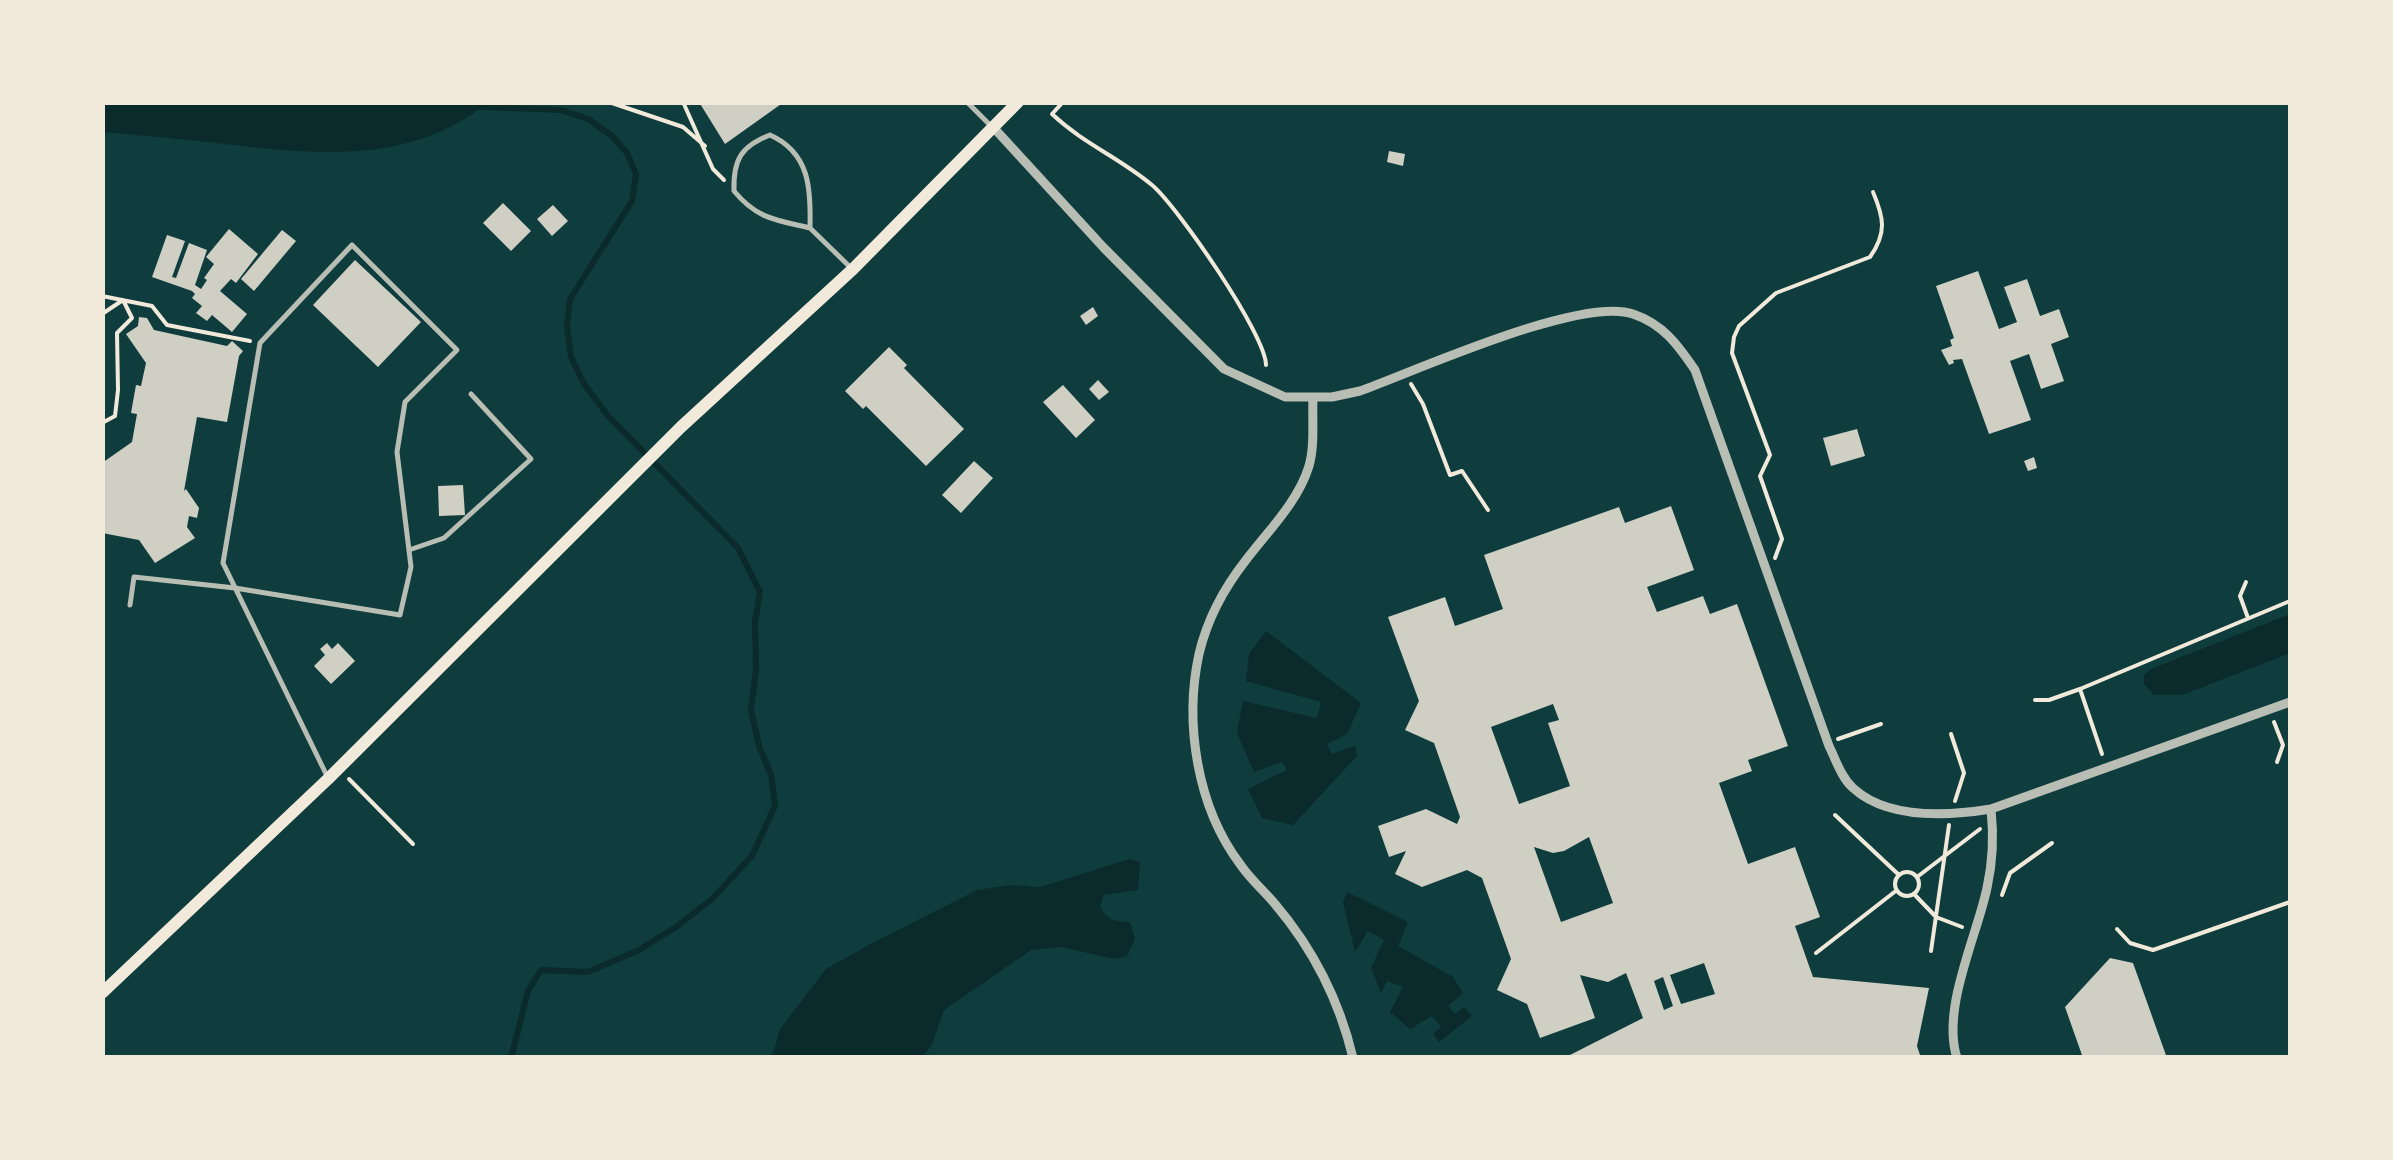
<!DOCTYPE html>
<html>
<head>
<meta charset="utf-8">
<style>
	body { margin:0 }
	#map { position:relative; width:2393px; height:1160px; overflow:hidden; background:#0f3d3e; font-family:"Exo 2",sans-serif }
	canvas { display:block }
	.frame { position:absolute; inset:0; border:105px solid #f1e9da; pointer-events:none }
</style>
</head>
<body>
<div id="map">
<canvas width="2393" height="1160"></canvas>
<div class="frame"></div>
</div>
<script>
const context = document.querySelector('canvas').getContext('2d');
context.lineJoin = 'round';
function fill(path, color) { context.fillStyle = color; context.fill(path, 'evenodd'); }
function trace(path, color, width, dash) { context.strokeStyle = color; context.lineWidth = width; context.lineCap = dash ? 'butt' : 'round'; context.setLineDash(dash || []); context.stroke(path); }
const water = new Path2D(`
	M 475,102 L 482,107 C 404,166 309,154 217,143 C 179,139 141,135 103,132 L 103,103 Z
	M 2290,614 L 2290,653 L 2182,695 L 2154,695 L 2144,684 L 2144,675 L 2151,669 Z
	M 1266,631 L 1361,703 L 1347,734 L 1327,744 L 1332,754 L 1355,746 L 1357,756 L 1293,825 L 1262,818 L 1248,789 L 1287,770 L 1282,762 L 1254,772 L 1237,733 L 1243,701 L 1317,718 L 1321,702 L 1246,681 L 1249,654 Z
	M 1130,859 L 1140,862 L 1138,890 L 1104,895 L 1100,906 C 1107,921 1115,921 1130,922 L 1135,939 L 1127,956 L 1115,959 L 1061,947 L 1031,950 L 944,1010 L 932,1045 L 922,1057 L 768,1057 L 773,1053 L 780,1029 L 826,969 L 876,941 L 977,890 L 1011,885 L 1040,887 Z
	M 1347,892 L 1408,922 L 1398,946 L 1453,977 L 1463,993 L 1448,1006 L 1455,1014 L 1464,1007 L 1472,1016 L 1439,1042 L 1433,1034 L 1441,1027 L 1432,1016 L 1410,1029 L 1390,1012 L 1403,987 L 1387,981 L 1381,993 L 1371,968 L 1384,940 L 1368,931 L 1355,952 L 1343,902 Z`);
const stream = new Path2D(`
	M 482,107 L 561,110 L 588,119 L 612,136 L 627,153 L 636,174 L 632,201 L 570,299 L 567,327 L 571,357 L 584,384 L 609,417 L 738,548 L 760,592 L 755,622 L 756,670 L 751,710 L 759,746 L 771,775 L 775,806 L 752,856 L 712,899 L 676,927 L 639,950 L 588,972 L 541,970 L 528,991 L 511,1058`);
const building = new Path2D(`
	M 699,102 L 784,102 L 725,144 Z
	M 1389,151 L 1405,154 L 1403,166 L 1387,162 Z
	M 503,203 L 531,231 L 511,251 L 483,223 Z
	M 553,205 L 568,221 L 552,236 L 537,219 Z
	M 229,229 L 258,254 L 236,283 L 231,279 L 220,291 L 247,314 L 232,332 L 212,315 L 207,321 L 196,313 L 202,306 L 192,298 L 195,294 L 192,291 L 152,277 L 167,235 L 185,241 L 172,277 L 176,278 L 189,243 L 207,250 L 195,285 L 201,289 L 207,280 L 204,278 L 214,264 L 206,257 Z
	M 282,230 L 296,241 L 254,291 L 241,279 Z
	M 355,260 L 421,322 L 378,367 L 313,305 Z
	M 1978,271 L 1999,329 L 2017,322 L 2004,287 L 2027,279 L 2040,316 L 2059,309 L 2069,337 L 2051,344 L 2064,381 L 2041,389 L 2029,354 L 2010,361 L 2031,420 L 1989,434 L 1962,359 L 1953,360 L 1954,363 L 1949,365 L 1941,350 L 1952,346 L 1950,340 L 1954,338 L 1936,286 Z
	M 1093,307 L 1098,316 L 1086,325 L 1080,316 Z
	M 139,317 L 147,318 L 154,330 L 227,346 L 232,341 L 243,351 L 239,356 L 227,422 L 197,417 L 184,491 L 186,489 L 199,508 L 197,518 L 189,516 L 187,527 L 195,538 L 155,563 L 139,540 L 102,533 L 102,463 L 132,442 L 137,414 L 131,413 L 136,385 L 141,386 L 146,363 L 126,334 L 138,326 Z
	M 889,347 L 907,365 L 904,368 L 964,429 L 926,466 L 866,406 L 863,409 L 845,391 Z
	M 1098,380 L 1109,392 L 1099,400 L 1089,389 Z
	M 1063,385 L 1095,420 L 1076,438 L 1043,402 Z
	M 1857,429 L 1865,456 L 1831,466 L 1823,438 Z
	M 2034,457 L 2037,468 L 2028,471 L 2024,461 Z
	M 974,461 L 993,478 L 961,513 L 942,495 Z
	M 463,485 L 465,515 L 439,516 L 438,486 Z
	M 1671,506 L 1694,570 L 1647,587 L 1657,612 L 1703,596 L 1710,614 L 1737,604 L 1788,746 L 1748,760 L 1752,771 L 1719,783 L 1748,864 L 1795,847 L 1820,917 L 1795,926 L 1813,977 L 1929,988 L 1917,1046 L 1921,1058 L 1564,1058 L 1643,1018 L 1626,973 L 1608,982 L 1580,975 L 1595,1018 L 1540,1038 L 1527,1004 L 1497,990 L 1511,959 L 1482,878 L 1467,870 L 1422,887 L 1395,874 L 1406,851 L 1389,857 L 1378,826 L 1426,809 L 1457,824 L 1460,817 L 1434,743 L 1405,730 L 1419,701 L 1388,617 L 1445,597 L 1455,626 L 1503,609 L 1484,555 L 1619,507 L 1625,523 ZM 1553,704 L 1559,720 L 1548,723 L 1570,786 L 1519,804 L 1491,727 ZM 1589,837 L 1613,903 L 1561,922 L 1534,847 L 1553,853 L 1564,851 ZM 1704,963 L 1715,994 L 1681,1004 L 1670,975 ZM 1663,977 L 1673,1006 L 1664,1010 L 1654,981 Z
	M 327,643 L 332,649 L 338,643 L 355,661 L 331,684 L 314,666 L 325,655 L 320,649 Z
	M 2110,958 L 2133,963 L 2167,1058 L 2083,1058 L 2065,1007 Z`);
const path = new Path2D(`
	M 609,102 L 683,127 L 705,146
	M 683,102 L 713,169 L 724,180
	M 1063,102 L 1052,114 C 1084,144 1120,158 1152,185 C 1178,207 1266,335 1266,365
	M 102,296 L 152,306 L 167,325 L 250,341
	M 102,314 L 123,300 L 132,318 L 117,333 L 118,390 L 115,416 L 102,423
	M 1411,384 L 1423,404 L 1450,475 L 1462,471 L 1488,510
	M 1775,558 L 1782,539 L 1760,476 L 1770,455 L 1732,353 L 1734,337 L 1739,326 L 1776,293 L 1870,257 C 1887,233 1884,218 1873,192
	M 2246,582 L 2240,596 L 2248,618
	M 2080,689 L 2102,754
	M 2035,700 L 2049,700 L 2080,689 L 2290,601
	M 2274,722 L 2283,745 L 2277,762
	M 1951,734 L 1964,773 L 1955,801
	M 1838,739 L 1881,724
	M 349,779 L 413,844
	M 1835,815 L 1899,875
	M1895 884a12 12 0 1 1 24 0a12 12 0 1 1-24 0Z
	M 1917,877 L 1980,829
	M 1914,894 L 1936,917 L 1962,927
	M 2002,895 L 2010,873 L 2052,843
	M 2117,929 L 2130,943 L 2153,950 L 2290,902
	M 1931,951 L 1949,825
	M 1816,953 L 1897,890`);
const service = new Path2D(`
	M 967,102 L 990,125
	M 810,228 C 776,220 757,219 734,191 C 733,160 741,146 770,135 C 810,153 811,189 810,228 L 850,267
	M 409,550 L 444,538 L 531,459 L 471,394
	M 130,605 L 134,577 L 235,588 L 400,615 L 411,567 L 397,452 L 405,402 L 457,350 L 352,245 L 260,343 L 223,563 C 258,635 293,706 328,778`);
const minor = new Path2D(`
	M 993,127 L 1104,248 L 1224,369 L 1285,397 L 1332,397 L 1360,391 C 1418,370 1581,296 1633,314 C 1663,324 1678,345 1695,370 L 1829,746 C 1836,760 1841,777 1853,788 C 1888,820 1948,816 1991,809 L 2290,702
	M 1313,398 C 1312,420 1315,445 1309,466 C 1298,502 1268,531 1246,560 C 1224,588 1207,620 1199,654 C 1184,723 1197,807 1240,864 C 1250,879 1264,891 1275,904 C 1314,950 1339,999 1353,1058
	M 1957,1058 C 1941,1009 1977,936 1987,888 C 1993,861 1994,837 1991,809`);
const secondary = new Path2D(`
	M 102,993 L 328,779 L 681,427 L 853,269 L 1018,102`);
fill(water, '#0a2a2b');
trace(stream, '#0a2a2b', 6);
fill(building, '#cfcfc3');
trace(path, '#f1e9da', 4);
trace(service, '#b8beb3', 5);
trace(minor, '#b8beb3', 9);
trace(secondary, '#f1e9da', 12);
</script>
</body>
</html>
